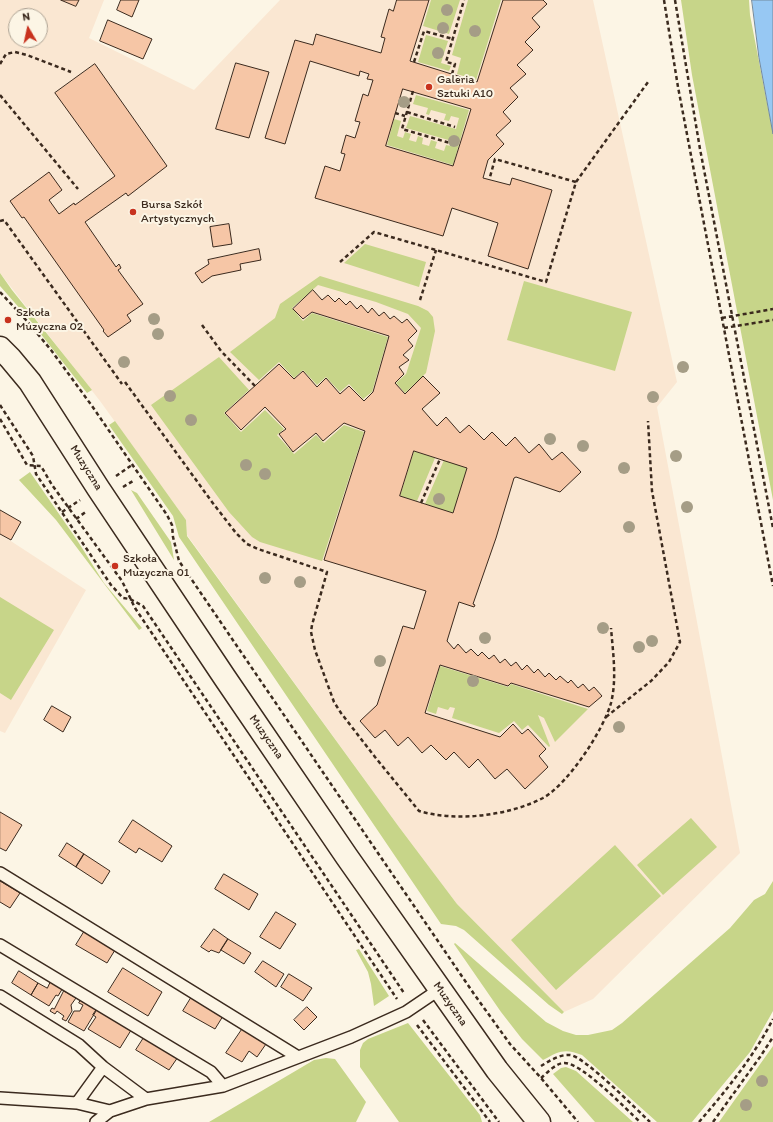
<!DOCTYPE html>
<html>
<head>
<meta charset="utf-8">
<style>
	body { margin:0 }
	#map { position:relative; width:773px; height:1122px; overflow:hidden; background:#fcf5e5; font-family:Itim,sans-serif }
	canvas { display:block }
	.north { position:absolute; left:8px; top:8px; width:40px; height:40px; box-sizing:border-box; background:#fcf5e5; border:1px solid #afa495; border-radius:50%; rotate:351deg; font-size:11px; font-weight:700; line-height:16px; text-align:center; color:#3b2a1e }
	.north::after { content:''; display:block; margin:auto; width:14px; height:18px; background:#c8321e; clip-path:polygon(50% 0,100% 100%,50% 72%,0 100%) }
</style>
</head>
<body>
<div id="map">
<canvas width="773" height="1122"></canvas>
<div class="north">N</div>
</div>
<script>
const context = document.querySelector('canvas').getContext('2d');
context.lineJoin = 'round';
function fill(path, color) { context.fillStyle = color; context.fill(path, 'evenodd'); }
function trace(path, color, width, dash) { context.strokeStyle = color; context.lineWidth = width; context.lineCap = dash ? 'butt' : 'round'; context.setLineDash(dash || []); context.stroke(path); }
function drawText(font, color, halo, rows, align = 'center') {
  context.font = font + ' Itim,sans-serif'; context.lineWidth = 4; context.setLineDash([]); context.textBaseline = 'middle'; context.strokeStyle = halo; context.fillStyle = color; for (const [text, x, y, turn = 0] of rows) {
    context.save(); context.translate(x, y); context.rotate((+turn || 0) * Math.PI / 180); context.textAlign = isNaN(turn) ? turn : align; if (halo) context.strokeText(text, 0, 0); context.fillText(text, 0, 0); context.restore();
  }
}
const built = new Path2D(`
	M 0,0 L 104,0 L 89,38 L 194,90 L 280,0 L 593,0 L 677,382 L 657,407 L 740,853 L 593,999 L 564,1012 L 457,904 L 399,827 L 187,535 L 186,520 L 100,401 L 0,273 ZM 16,16 L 40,16 L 40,40 L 16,40 Z
	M 0,534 L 86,590 L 5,733 L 0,731 Z`);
const green = new Path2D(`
	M 431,0 L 460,0 L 449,34 L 423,26 Z
	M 468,0 L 501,0 L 476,80 L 457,74 L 461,58 L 452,55 Z
	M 681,0 L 749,0 L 750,15 L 773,134 L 773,500 L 692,75 Z
	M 426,35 L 448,41 L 441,63 L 451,66 L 449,71 L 418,62 Z
	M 416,95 L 469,110 L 453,165 L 387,145 L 394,119 L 401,121 L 397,136 L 403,138 L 405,132 L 411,134 L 409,140 L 416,142 L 418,136 L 423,138 L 422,144 L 429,146 L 431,140 L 437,142 L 435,148 L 444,151 L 446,145 L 451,146 L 452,141 L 406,128 L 410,116 L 456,129 L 459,118 L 451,116 L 449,121 L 444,120 L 446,114 L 431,110 L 429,115 L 426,114 L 428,108 L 413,104 Z
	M 365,244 L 426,262 L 419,287 L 344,263 Z
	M 0,273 L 12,290 L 92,390 L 87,393 L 29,319 L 0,286 Z
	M 320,276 L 418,306 L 428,311 L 433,317 L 435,331 L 426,373 L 405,393 L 396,383 L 406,374 L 421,328 L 408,314 L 376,302 L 318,285 L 292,308 L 303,321 L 312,313 L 388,337 L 372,392 L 363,399 L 349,384 L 340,392 L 326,377 L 317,385 L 303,370 L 294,378 L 279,362 L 259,380 L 230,352 L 275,318 L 280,304 Z
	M 524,281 L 632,312 L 615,371 L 507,340 Z
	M 219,357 L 249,390 L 224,413 L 241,432 L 265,410 L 284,429 L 277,435 L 294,454 L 316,435 L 324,443 L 344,425 L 364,432 L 322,561 L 260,542 L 252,537 L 229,512 L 151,405 Z
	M 115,421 L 186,520 L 187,536 L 399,827 L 457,904 L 564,1012 L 562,1014 L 549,1005 L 464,930 L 456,926 L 441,924 L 179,537 L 173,516 L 109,425 Z
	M 414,451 L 435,458 L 417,501 L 400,496 Z
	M 444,460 L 467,468 L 453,513 L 425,504 Z
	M 30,472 L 77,540 L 104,583 L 142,628 L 139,630 L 56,520 L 19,480 Z
	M 131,490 L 137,493 L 171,542 L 174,560 Z
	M 0,597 L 54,630 L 11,700 L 0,693 Z
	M 440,666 L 508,687 L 511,684 L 588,709 L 555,742 L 544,718 L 538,715 L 550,746 L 549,747 L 528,725 L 522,730 L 514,721 L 499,733 L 452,718 L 455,708 L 450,707 L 448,710 L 438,707 L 436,714 L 427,711 Z
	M 691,818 L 717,847 L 663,895 L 637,865 Z
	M 615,845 L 661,896 L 556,990 L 511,940 Z
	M 773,881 L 773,1011 L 750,1052 L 692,1122 L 657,1122 L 582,1055 C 565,1048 559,1051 543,1060 L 522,1039 L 501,1012 L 454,944 L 455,943 L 546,1022 L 563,1031 L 576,1035 L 588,1035 L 612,1030 L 622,1023 L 730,928 L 754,900 L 765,894 Z
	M 359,949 L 389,996 L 374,1006 L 371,984 L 368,972 L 356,950 Z
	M 408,1023 L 480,1115 L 482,1122 L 399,1122 L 360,1067 L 360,1050 L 363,1043 L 368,1039 Z
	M 773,1046 L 773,1122 L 719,1122 Z
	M 326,1058 L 335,1059 L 366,1102 L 356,1122 L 209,1122 L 314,1060 Z
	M 566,1067 L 576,1071 L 633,1122 L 595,1122 L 553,1074 L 561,1068 Z`);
const water = new Path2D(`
	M 752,0 L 773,0 L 773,134 L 759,58 Z`);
const building = new Path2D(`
	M 61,0 L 79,0 L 76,6 Z
	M 121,0 L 139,0 L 132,17 L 117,10 Z
	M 397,0 L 429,0 L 410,61 L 477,82 L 503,0 L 543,0 L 547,4 L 532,18 L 540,27 L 525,42 L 533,50 L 517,65 L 526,74 L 510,88 L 518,97 L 503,112 L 511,121 L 496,135 L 504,144 L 488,160 L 483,178 L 510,185 L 512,178 L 552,190 L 528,269 L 488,256 L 498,223 L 452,208 L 443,236 L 315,198 L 325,166 L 340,171 L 345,154 L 341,153 L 346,135 L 355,138 L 360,122 L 355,121 L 363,94 L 368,96 L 373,80 L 367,79 L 369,74 L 360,71 L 359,76 L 310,61 L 285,144 L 265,138 L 295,40 L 313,45 L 316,34 L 381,53 L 385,38 L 381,37 L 389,9 L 393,11 ZM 403,89 L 471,109 L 453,166 L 386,146 Z
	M 108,20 L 152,39 L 143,59 L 100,41 Z
	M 236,63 L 269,72 L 249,138 L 216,129 Z
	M 95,64 L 167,166 L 128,196 L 126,193 L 85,222 L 116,267 L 119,264 L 121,268 L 118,270 L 143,304 L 127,315 L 131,321 L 108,337 L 103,331 L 104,330 L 24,217 L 22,218 L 10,201 L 49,172 L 62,190 L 49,200 L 59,214 L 74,203 L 75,205 L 115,176 L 55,93 Z
	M 229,224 L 232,244 L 213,247 L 210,227 Z
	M 259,249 L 261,260 L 240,264 L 241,270 L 212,276 L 202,283 L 195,273 L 209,264 L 208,260 Z
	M 313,290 L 322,300 L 328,295 L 335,302 L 339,298 L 346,305 L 350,301 L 357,309 L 361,305 L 368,313 L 372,308 L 379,316 L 384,312 L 390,319 L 394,316 L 402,323 L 407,319 L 417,331 L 408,340 L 413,346 L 403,355 L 409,360 L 399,367 L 404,374 L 395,383 L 405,394 L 423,376 L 440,393 L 422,409 L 437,426 L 446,417 L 460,433 L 469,425 L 484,440 L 492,432 L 506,446 L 515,437 L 529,453 L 539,444 L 552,460 L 562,452 L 581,472 L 560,492 L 516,477 L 514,478 L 496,538 L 473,604 L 475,605 L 474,607 L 459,602 L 447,641 L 454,649 L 458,644 L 466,653 L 471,649 L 478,656 L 482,652 L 489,659 L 494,655 L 500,663 L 505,659 L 511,666 L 516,662 L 522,670 L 527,665 L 534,673 L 538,669 L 545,677 L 549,673 L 556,680 L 560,676 L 568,683 L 571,680 L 578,688 L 583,684 L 589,691 L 594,687 L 602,696 L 589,707 L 511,683 L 508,686 L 440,665 L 425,713 L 500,737 L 513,724 L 522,734 L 528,729 L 546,749 L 539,756 L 548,767 L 525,789 L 507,769 L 495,779 L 478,759 L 469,768 L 454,752 L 446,760 L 431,745 L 422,753 L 408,737 L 398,746 L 385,730 L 375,738 L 360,721 L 377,705 L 403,626 L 414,629 L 426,591 L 324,560 L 365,431 L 344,423 L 323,441 L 316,433 L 293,452 L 279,434 L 286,429 L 265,407 L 241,430 L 225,413 L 279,364 L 294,379 L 303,371 L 317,387 L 326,378 L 340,394 L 349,386 L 364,401 L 373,392 L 389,336 L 312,312 L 303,319 L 293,309 ZM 414,451 L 467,468 L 453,513 L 400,496 Z
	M 0,510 L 21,522 L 11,540 L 0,534 Z
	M 52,706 L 71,717 L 63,732 L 44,720 Z
	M 0,812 L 22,825 L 6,851 L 0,848 Z
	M 133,820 L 172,846 L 162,862 L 139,848 L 136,853 L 119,842 Z
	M 67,843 L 84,854 L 76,867 L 59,856 Z
	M 84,854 L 110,871 L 102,884 L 76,867 Z
	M 224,874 L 258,894 L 249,910 L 215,889 Z
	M 0,881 L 20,893 L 10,908 L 0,902 Z
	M 276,912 L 296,924 L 280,949 L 260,937 Z
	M 214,929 L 228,939 L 219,953 L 211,950 L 209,952 L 201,947 Z
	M 84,932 L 115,950 L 107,963 L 76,945 Z
	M 228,939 L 251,953 L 244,964 L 221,950 Z
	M 263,961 L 284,974 L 276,987 L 255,972 Z
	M 123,968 L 162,992 L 148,1016 L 108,992 Z
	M 19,971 L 38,983 L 31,995 L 12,983 Z
	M 289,974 L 312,988 L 303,1001 L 281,987 Z
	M 52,979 L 64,986 L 58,996 L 56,995 L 49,1006 L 31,995 L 38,983 L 47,988 Z
	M 64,991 L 76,998 L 71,1005 L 72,1011 L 66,1021 L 62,1019 L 64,1016 L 57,1011 L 55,1014 L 50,1011 L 52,1008 L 54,1009 Z
	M 83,997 L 99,1006 L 84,1031 L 68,1022 L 74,1011 L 80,1011 L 83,1005 L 79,1003 Z
	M 191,998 L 223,1016 L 215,1029 L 183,1011 Z
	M 99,1006 L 133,1027 L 120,1048 L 88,1029 L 96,1017 L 93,1015 Z
	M 307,1007 L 317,1017 L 304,1030 L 294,1020 Z
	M 243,1028 L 266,1044 L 257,1057 L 249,1051 L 242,1062 L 226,1053 Z
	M 145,1036 L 178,1057 L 169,1070 L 136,1050 Z`);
const path = new Path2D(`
	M 664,0 L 678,87 L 773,586
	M 675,0 L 700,149 L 773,528
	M 414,62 L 424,31 L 453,39
	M 0,64 L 6,54 L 15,52 L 27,55 L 71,72
	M 452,74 L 455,64 L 446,62 L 464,0
	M 413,91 L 402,129 L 450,143
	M 0,95 L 78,189
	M 407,112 L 455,127
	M 395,113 L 405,116
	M 576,182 L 648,82
	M 0,221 L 4,220 L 122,384
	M 340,262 L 374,232 L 546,282 L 576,182 L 495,159 L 490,177
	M 0,292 L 26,320 L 51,350 L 92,406 L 167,515 L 172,525 L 173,537 L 179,561 L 474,994 L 510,1044 L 541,1078 L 578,1122
	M 420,300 L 436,250
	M 722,318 L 773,309
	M 202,325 L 221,351 L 255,386
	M 724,328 L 773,320
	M 125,382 L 212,502 L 236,533 L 247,544 L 258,549 L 327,572 L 312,625 L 311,632 L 315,650 L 334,702 L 341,713 L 375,757 L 419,811 C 456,822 508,816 543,798 C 568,784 603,731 611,703 C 617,679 613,653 611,628
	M 0,405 L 33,456 L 36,474 L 111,585 L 123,598 L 130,599 L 143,606 L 404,993
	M 0,419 L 27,465 L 41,466 L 52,485 L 122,581 L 135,608 L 397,999
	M 116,476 L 132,465
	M 123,487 L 133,481
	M 421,503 L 440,459
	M 62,512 L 80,500
	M 76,519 L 87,511
	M 606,717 L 651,681 L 669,662 L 680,642 L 652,491 L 648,421
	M 423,1020 L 499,1122
	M 417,1025 L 490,1122
	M 541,1066 C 549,1061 560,1054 570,1055 C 584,1056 637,1110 650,1122
	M 541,1078 C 547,1073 556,1063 564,1063 C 581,1062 626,1109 640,1122
	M 699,1122 C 726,1091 754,1056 773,1019
	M 713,1122 L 760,1057 L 773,1037`);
const service = new Path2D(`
	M 0,873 L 298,1057
	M 0,945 L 211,1072 L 223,1086
	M 0,996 L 79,1045 L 103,1067 L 146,1099 L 110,1111 L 77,1103 L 0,1098
	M 146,1099 L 223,1086 L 351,1037 L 406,1012 L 440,989
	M 77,1103 L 103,1067
	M 96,1122 L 110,1111`);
const tertiary = new Path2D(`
	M 0,348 L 10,358 L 30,382 L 98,488 L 225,678 L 347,857 L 497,1070 L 539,1122`);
const trees = [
	[447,10],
	[443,28],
	[475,31],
	[438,53],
	[404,102],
	[454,141],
	[154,319],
	[158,334],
	[124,362],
	[683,367],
	[170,396],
	[653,397],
	[191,420],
	[550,439],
	[583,446],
	[676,456],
	[246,465],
	[624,468],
	[265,474],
	[439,499],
	[687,507],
	[629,527],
	[265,578],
	[300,582],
	[603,628],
	[485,638],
	[652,641],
	[639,647],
	[380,661],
	[473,681],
	[619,727],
	[762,1081],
	[746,1105]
];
const markers = [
	[429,87,4,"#c8321e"],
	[133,212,4,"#c8321e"],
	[8,320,4,"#c8321e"],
	[115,566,4,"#c8321e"]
];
const poiNames = [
	["Galeria",437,80],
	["Sztuki A10",437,94],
	["Bursa Szkół",141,205],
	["Artystycznych",141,219],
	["Szkoła",16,313],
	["Muzyczna 02",16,327],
	["Szkoła",123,559],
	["Muzyczna 01",123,573]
];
const streetNames = [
	["Muzyczna",86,468,58],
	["Muzyczna",266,737,55],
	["Muzyczna",450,1004,55]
];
fill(built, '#fae7d2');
fill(green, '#c7d589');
fill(water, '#97c8f3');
trace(water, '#72899e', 1);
fill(building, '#f6c6a6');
trace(building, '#3b2a1e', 1);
trace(service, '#3b2a1e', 14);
trace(tertiary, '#3b2a1e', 25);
trace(path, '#3b2a1e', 2.5, [4, 3]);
trace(service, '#fcf5e5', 11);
trace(tertiary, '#fcf5e5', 22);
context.fillStyle = '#a59d86';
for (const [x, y] of trees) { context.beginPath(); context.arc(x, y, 6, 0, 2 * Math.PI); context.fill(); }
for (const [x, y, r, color] of markers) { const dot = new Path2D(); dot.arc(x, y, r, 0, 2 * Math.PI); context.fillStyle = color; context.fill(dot); trace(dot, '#fcf5e5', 1.5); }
drawText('12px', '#3b2a1e', '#fcf5e5', poiNames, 'left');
drawText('12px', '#3b2a1e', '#fcf5e5', streetNames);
</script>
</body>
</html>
